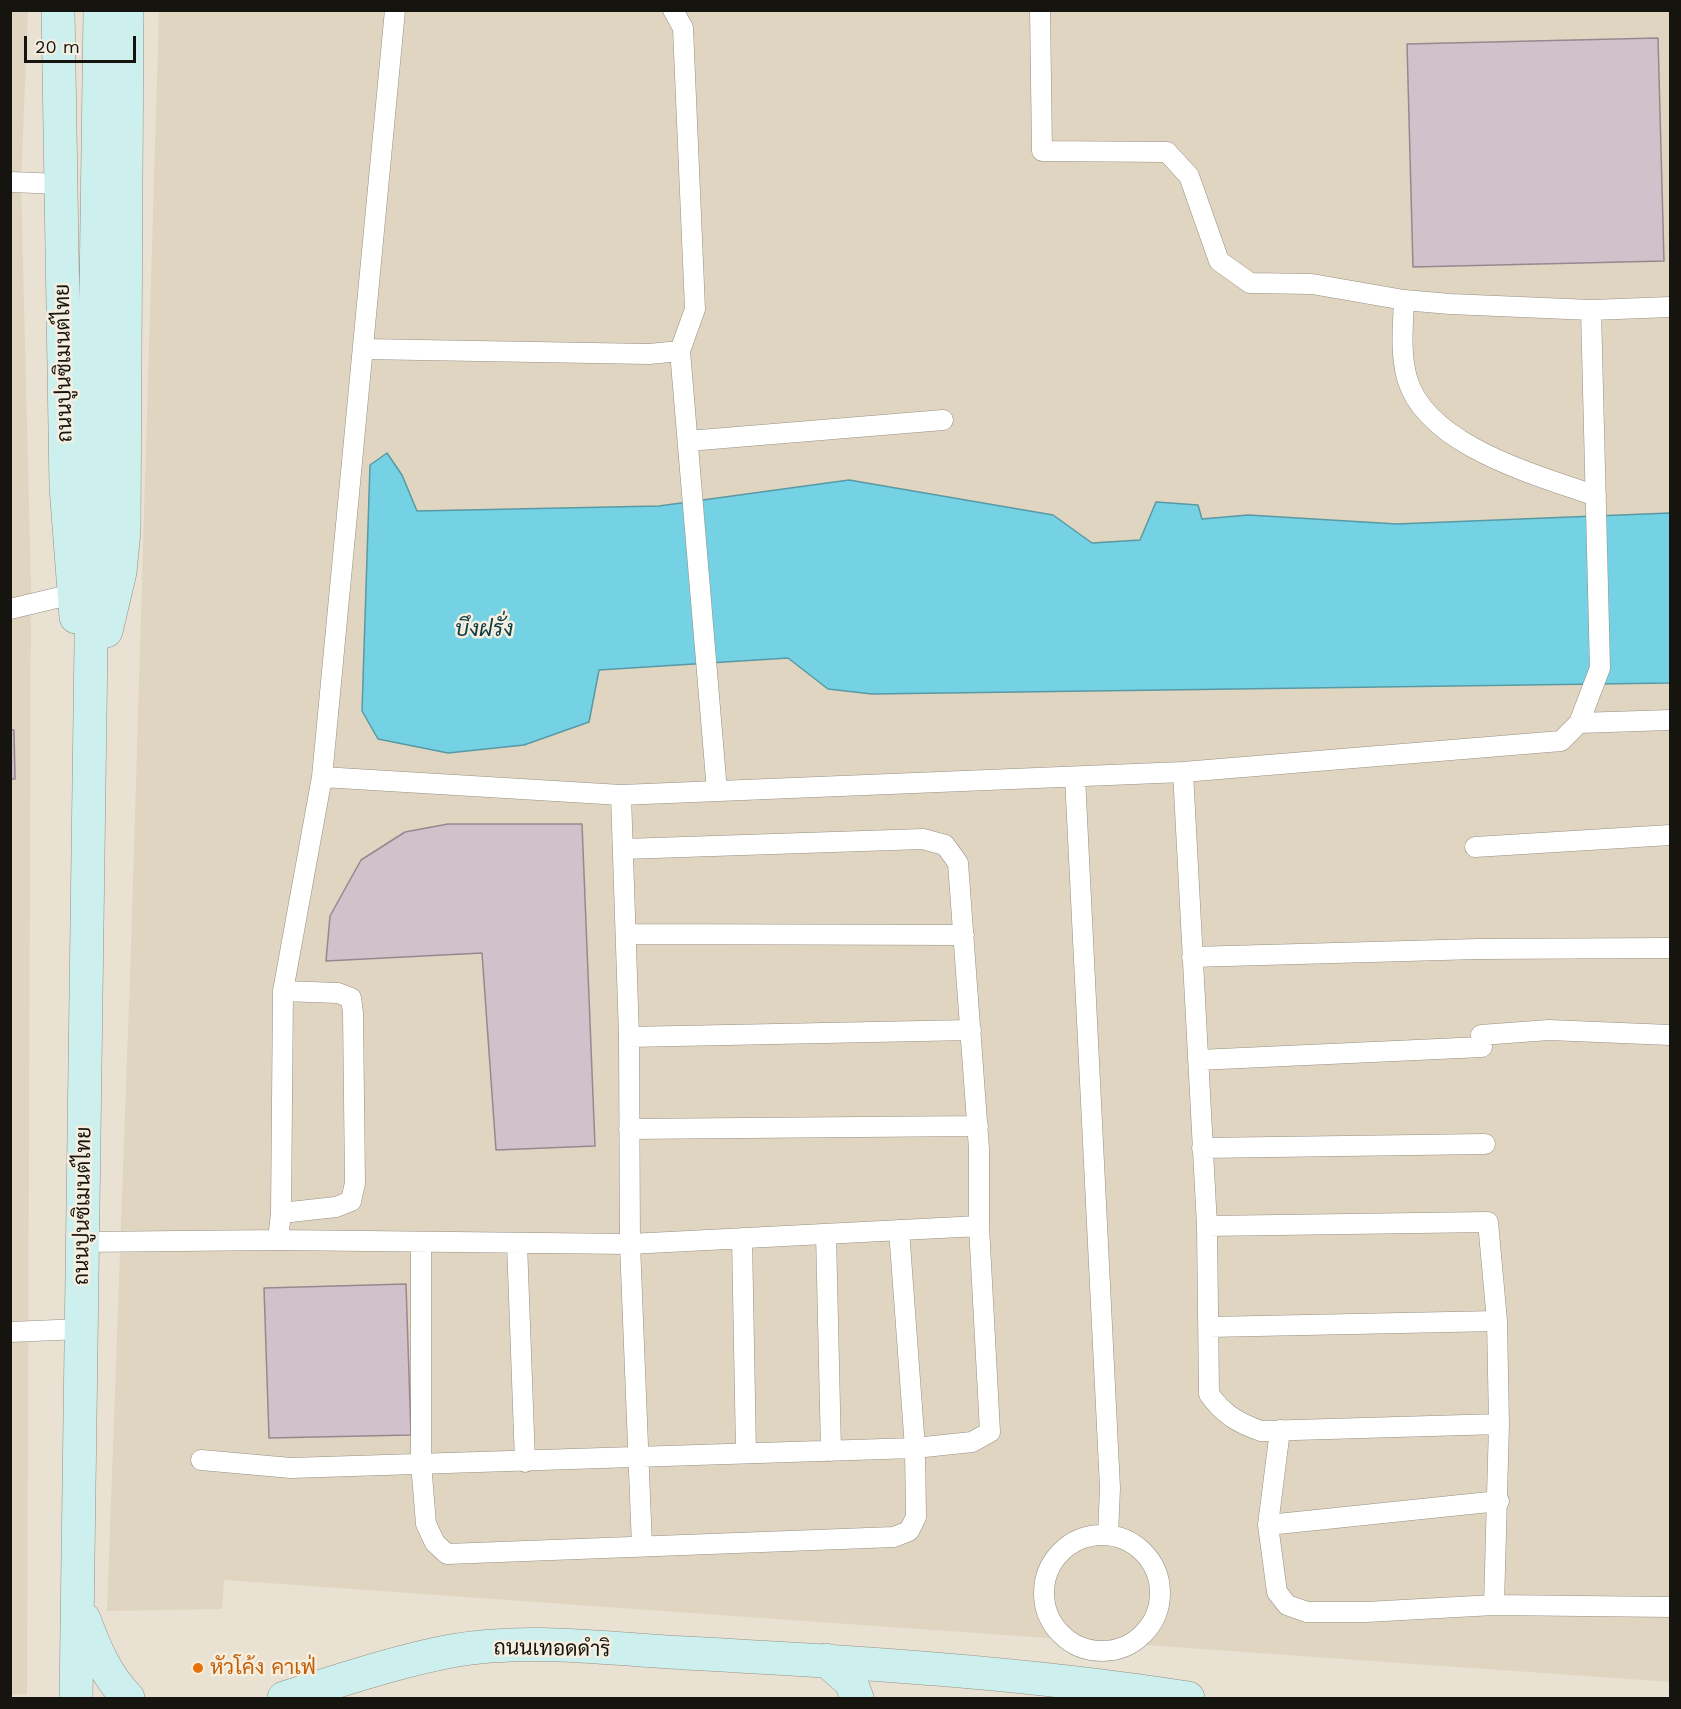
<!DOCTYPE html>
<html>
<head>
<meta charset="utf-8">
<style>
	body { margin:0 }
	#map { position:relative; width:1681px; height:1709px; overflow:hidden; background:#e9e2d3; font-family:"Work Sans",sans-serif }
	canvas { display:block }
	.frame { position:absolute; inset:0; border:12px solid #16140f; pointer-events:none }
	.scale { position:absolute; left:24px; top:36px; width:112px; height:27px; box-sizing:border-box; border:3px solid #16140f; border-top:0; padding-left:8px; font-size:18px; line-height:21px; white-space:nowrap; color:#16140f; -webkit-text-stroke:4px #f6efe0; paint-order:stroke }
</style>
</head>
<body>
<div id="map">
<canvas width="1681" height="1709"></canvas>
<div class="frame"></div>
<div class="scale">20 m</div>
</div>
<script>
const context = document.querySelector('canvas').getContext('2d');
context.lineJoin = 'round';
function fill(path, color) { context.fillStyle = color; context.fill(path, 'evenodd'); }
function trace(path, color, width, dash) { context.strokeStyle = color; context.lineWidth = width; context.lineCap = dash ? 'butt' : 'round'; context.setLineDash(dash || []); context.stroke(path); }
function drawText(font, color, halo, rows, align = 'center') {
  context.font = font + ' "Work Sans",Sarabun,sans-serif'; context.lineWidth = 5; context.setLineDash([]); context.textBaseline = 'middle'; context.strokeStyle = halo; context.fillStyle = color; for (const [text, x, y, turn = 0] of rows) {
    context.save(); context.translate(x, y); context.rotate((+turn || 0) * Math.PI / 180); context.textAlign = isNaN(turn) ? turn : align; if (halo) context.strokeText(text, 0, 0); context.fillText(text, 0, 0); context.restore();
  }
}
const built = new Path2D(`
	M 10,11 L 28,11 L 21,183 L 31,585 L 27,1694 L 11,1695 Z
	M 159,11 L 1670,11 L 1670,1682 L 224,1580 L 222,1609 L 107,1611 L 131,948 Z`);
const water = new Path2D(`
	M 387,453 L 402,475 L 417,511 L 659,506 L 849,480 L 1053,515 L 1092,543 L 1140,540 L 1156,502 L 1198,505 L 1202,519 L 1248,515 L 1397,524 L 1670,513 L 1670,683 L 872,694 L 828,689 L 788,658 L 599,670 L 589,722 L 524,745 L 448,753 L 378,739 L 362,711 L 370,465 Z`);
const building = new Path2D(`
	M 1658,38 L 1664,261 L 1413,267 L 1407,44 Z
	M 10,730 L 14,730 L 15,779 L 10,779 Z
	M 448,824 L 582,824 L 595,1146 L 496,1150 L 482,953 L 326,961 L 330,916 L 361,860 L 405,832 Z
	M 406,1284 L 411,1435 L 269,1438 L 264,1288 Z`);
const lane = new Path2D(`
	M 1040,10 L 1042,151 L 1167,152 L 1189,176 L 1219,261 L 1250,283 L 1312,284 L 1404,300 L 1450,304 L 1591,310 L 1670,307
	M 10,182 L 61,184
	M 1404,300 C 1403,326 1400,353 1407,378 C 1426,446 1537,475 1596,496
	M 363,349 L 649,354 L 680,351 L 695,309 L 683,28 L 673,10
	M 680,351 L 717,791
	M 688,441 L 943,420
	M 10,609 L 73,594
	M 1579,723 L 1670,720
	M 1183,772 L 1207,1226 L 1209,1394 C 1223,1414 1238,1423 1261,1431 L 1499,1424
	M 322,777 L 621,795
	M 1075,777 L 1110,1488 L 1108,1535
	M 1475,847 L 1670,835
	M 626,934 L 964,935
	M 1192,957 L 1478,949 L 1670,948
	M 1481,1035 L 1549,1030 L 1670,1035
	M 629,1037 L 971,1030
	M 1198,1060 L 1482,1047
	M 629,1129 L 978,1126
	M 1202,1148 L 1485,1144
	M 281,1213 L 336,1207 L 351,1201 L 355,1183 L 353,1013 L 351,998 L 338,993 L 283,991
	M 1207,1226 L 1488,1222 L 1497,1321 L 1499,1424 L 1494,1605
	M 826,1234 L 831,1451
	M 742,1238 L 746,1453
	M 278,1240 L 281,1213 L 283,991 L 322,777 L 395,10
	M 82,1242 L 278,1240 L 630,1244 L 979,1226
	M 421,1242 L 421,1463 L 426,1524 L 435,1543 L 447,1554 L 894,1537 L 909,1531 L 916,1517 L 915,1448 L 899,1230
	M 517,1243 L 525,1462
	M 1209,1327 L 1497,1321
	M 10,1332 L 81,1329
	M 1280,1430 L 1268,1525 L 1277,1592 L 1287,1605 L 1307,1612 L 1366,1612 L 1494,1605 L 1670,1607
	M 201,1460 L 291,1468 L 915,1448 L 972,1442 L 990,1432 L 979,1226 L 979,1149 L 958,863 L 945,845 L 923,839 L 624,849
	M 1268,1525 L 1499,1501
	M1044 1593a58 58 0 1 1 116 0a58 58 0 1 1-116 0Z
	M 642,1547 L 630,1244 L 629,1037 L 621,795 L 1183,772 L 1561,741 L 1579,723 L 1600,668 L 1591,310`);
const secondary = new Path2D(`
	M 58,10 L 66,487 L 76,617
	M 106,631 L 120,572 L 124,531 L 127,10
	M 84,1619 C 95,1649 106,1675 128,1698
	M 826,1660 L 851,1682 L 857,1698
	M 76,1698 L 100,10
	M 284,1698 C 339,1681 394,1662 451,1651 C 527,1637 609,1649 685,1653 C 853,1662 1021,1672 1188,1698`);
const markers = [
	[198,1668,6,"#e8710a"]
];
const streetNames = [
	["ถนนปูนซิเมนต์ไทย",64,363,-91],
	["ถนนปูนซิเมนต์ไทย",83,1206,-89],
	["ถนนเทอดดำริ",552,1649,1]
];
const foodNames = [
	["หัวโค้ง คาเฟ่",210,1668]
];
const waterNames = [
	["บึงฝรั่ง",484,630]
];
fill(built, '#e0d5c0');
fill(water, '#74d2e4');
trace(water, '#5899a4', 1.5);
fill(building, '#d0c1ca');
trace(building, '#968891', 1.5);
trace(lane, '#969082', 21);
trace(secondary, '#969082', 34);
trace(lane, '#fff', 20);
trace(secondary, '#cdf0ef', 33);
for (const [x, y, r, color] of markers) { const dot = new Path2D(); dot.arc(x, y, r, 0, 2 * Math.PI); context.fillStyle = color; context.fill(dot); trace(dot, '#f6efe0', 2); }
drawText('21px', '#16140f', '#f6efe0', streetNames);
drawText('21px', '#c56008', '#f6efe0', foodNames, 'left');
drawText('italic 22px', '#0e3c43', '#f6efe0', waterNames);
</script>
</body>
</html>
